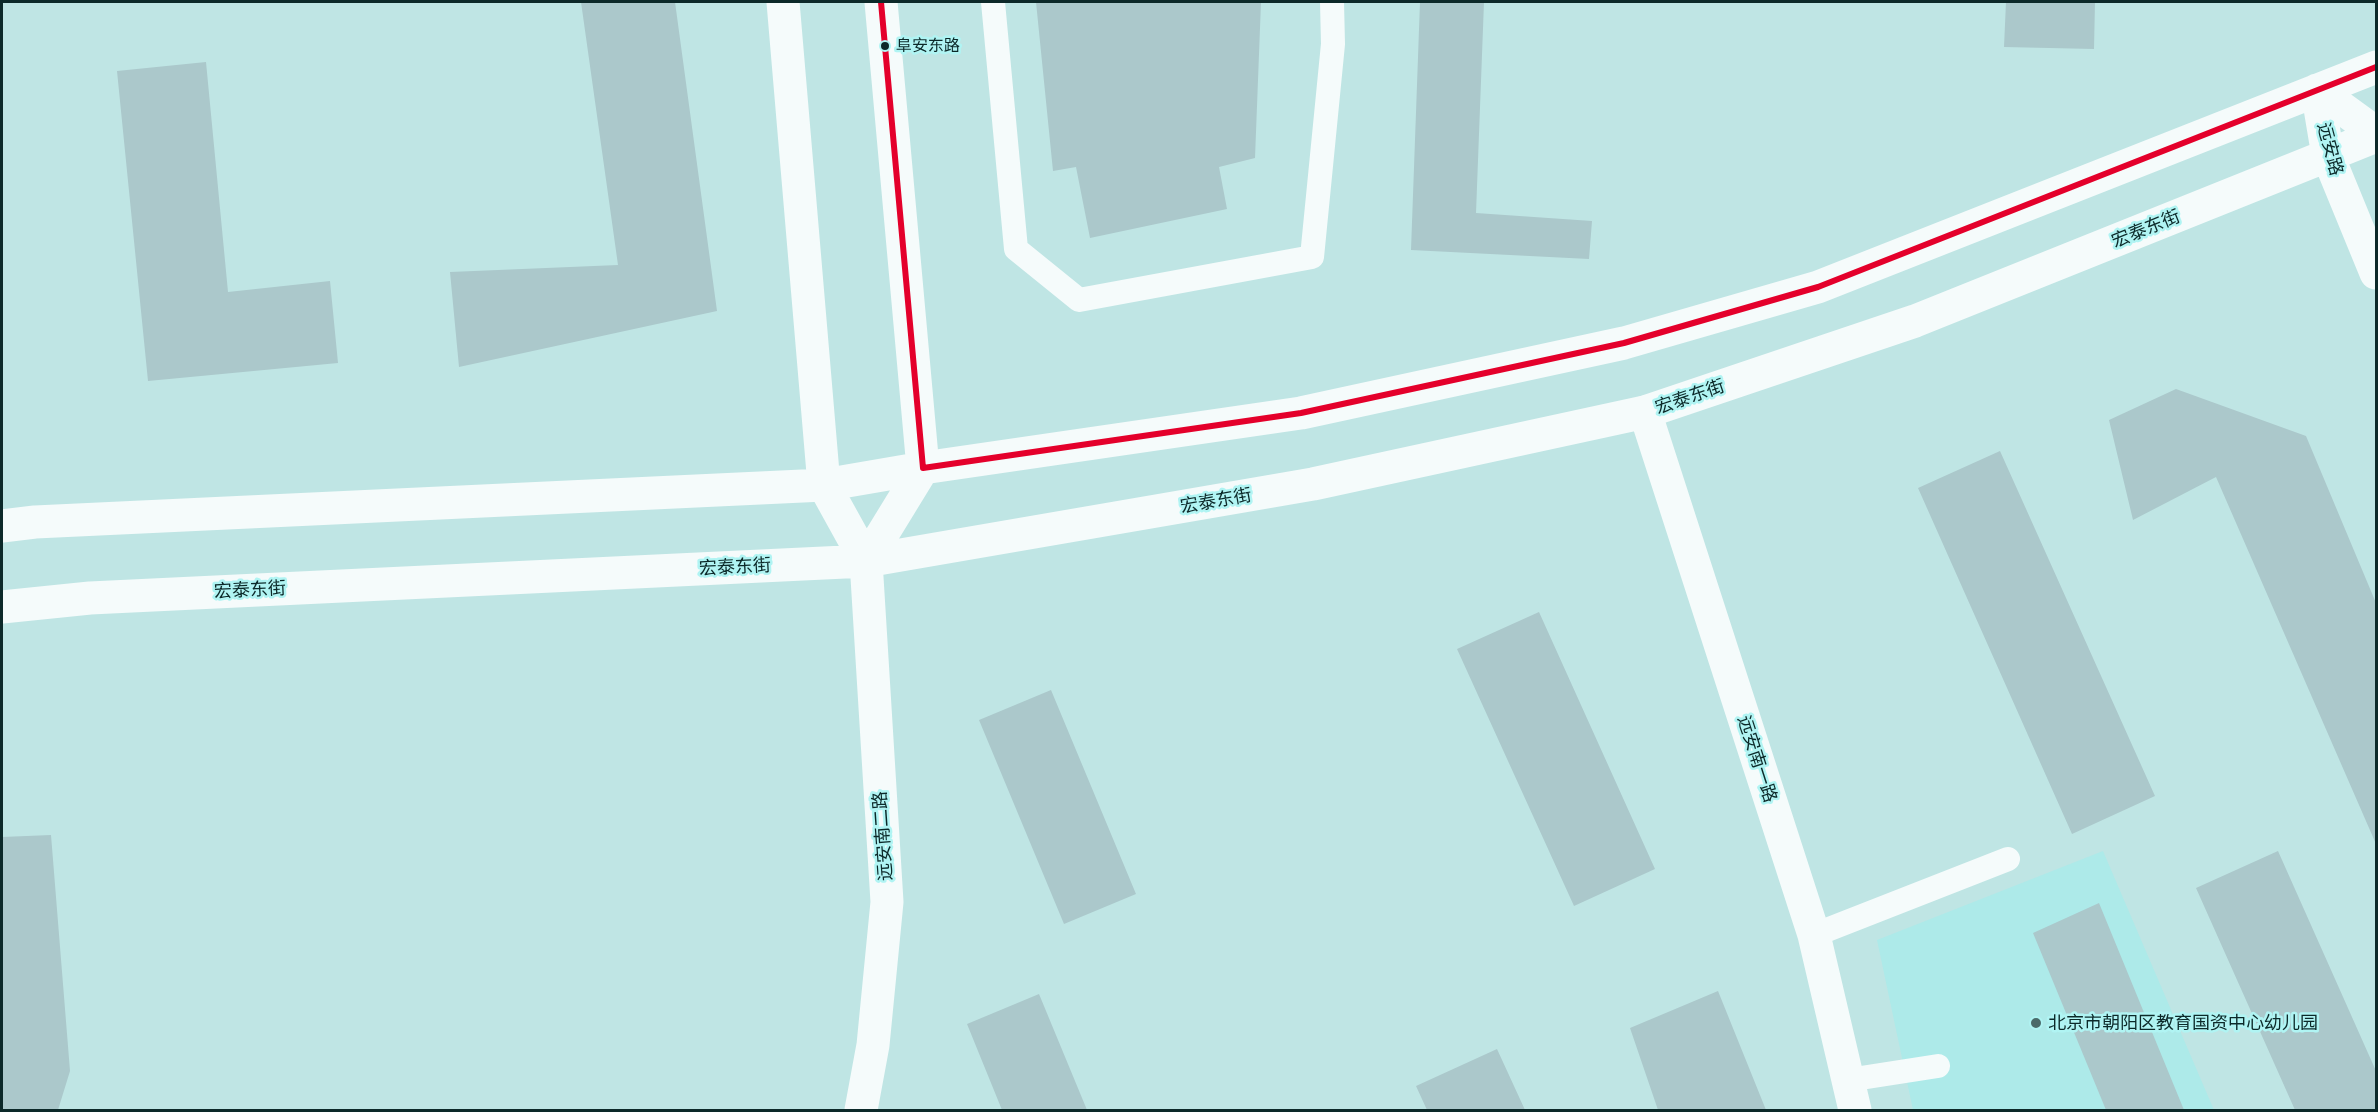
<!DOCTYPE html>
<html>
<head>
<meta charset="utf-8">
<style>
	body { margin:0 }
	#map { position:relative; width:2378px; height:1112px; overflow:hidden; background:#bfe5e4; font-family:"Asap Condensed",sans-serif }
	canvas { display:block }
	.frame { position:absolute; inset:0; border:3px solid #0c2929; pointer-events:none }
</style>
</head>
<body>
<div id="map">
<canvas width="2378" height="1112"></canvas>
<div class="frame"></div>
</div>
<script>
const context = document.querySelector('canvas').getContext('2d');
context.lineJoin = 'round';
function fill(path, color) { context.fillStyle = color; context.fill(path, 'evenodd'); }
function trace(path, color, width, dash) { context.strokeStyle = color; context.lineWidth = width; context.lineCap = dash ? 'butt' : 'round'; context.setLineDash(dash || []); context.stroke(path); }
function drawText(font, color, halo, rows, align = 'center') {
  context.font = font + ' "Asap Condensed","Noto Sans SC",sans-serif'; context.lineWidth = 5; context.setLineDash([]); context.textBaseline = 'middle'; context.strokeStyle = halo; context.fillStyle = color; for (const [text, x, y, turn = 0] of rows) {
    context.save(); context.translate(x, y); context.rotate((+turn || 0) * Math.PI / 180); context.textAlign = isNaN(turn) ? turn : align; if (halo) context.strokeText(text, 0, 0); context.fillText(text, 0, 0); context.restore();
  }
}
const built = new Path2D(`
	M 2103,851 L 2214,1110 L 1913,1110 L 1877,940 Z`);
const building = new Path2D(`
	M 581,2 L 675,2 L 717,311 L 459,367 L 450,272 L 618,265 Z
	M 1036,2 L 1261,2 L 1255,158 L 1219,167 L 1227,209 L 1090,238 L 1076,167 L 1053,171 Z
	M 1420,2 L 1484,2 L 1476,213 L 1592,221 L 1589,259 L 1411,250 Z
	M 2006,2 L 2095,2 L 2094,49 L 2004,47 Z
	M 206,62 L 228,292 L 330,281 L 338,363 L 148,381 L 117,71 Z
	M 2176,389 L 2306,436 L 2376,603 L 2376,844 L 2216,477 L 2133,520 L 2109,420 Z
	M 2000,451 L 2155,796 L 2072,834 L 1918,488 Z
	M 1539,612 L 1655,869 L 1574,906 L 1457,649 Z
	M 1051,690 L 1136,894 L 1064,924 L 979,720 Z
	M 51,835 L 70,1071 L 58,1110 L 2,1110 L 2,837 Z
	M 2278,851 L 2376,1071 L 2376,1110 L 2295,1110 L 2196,888 Z
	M 2099,903 L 2184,1110 L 2106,1110 L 2033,933 Z
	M 1718,991 L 1766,1110 L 1658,1110 L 1630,1028 Z
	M 1039,994 L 1087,1110 L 1002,1110 L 967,1024 Z
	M 1497,1049 L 1525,1110 L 1427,1110 L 1416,1086 Z`);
const lane = new Path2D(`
	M 993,2 L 1016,249 L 1079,300 L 1312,257 L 1333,44 L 1332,2
	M 1814,935 L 2008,859
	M 1848,1080 L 1938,1066`);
const street = new Path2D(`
	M 1645,412 L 1814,935 L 1855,1110`);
const secondary = new Path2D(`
	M 783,2 L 824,485 L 866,561 L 887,902 L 873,1045 L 861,1110
	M 2317,90 L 2328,156 L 2376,273
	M 2317,90 L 2376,133
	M 2,526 L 35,522 L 824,485 L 923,468 L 1301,413 L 1624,343 L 1818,287 L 2376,67
	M 866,561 L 923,468 L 881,2
	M 2,607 L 90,598 L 866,561 L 1313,484 L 1645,412 L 1915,321 L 2376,136`);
const bus1 = new Path2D(`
	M 881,2 L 923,468 L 1301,413 L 1624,343 L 1818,287 L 2376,67`);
const markers = [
	[885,46,5,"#0c2929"],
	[2036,1023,6,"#4b6b6a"]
];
const busNames = [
	["阜安东路",896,46]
];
const streetNames = [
	["远安路",2330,149,75],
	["宏泰东街",2146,229,-22],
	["宏泰东街",1690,397,-19],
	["宏泰东街",1216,501,-10],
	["宏泰东街",735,567,-3],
	["宏泰东街",250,590,-3],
	["远安南一路",1757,759,72],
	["远安南二路",883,836,-94]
];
const poiNames = [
	["北京市朝阳区教育国资中心幼儿园",2048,1023]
];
fill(built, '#adeae9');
fill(building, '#abc8cb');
trace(lane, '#f5fbfb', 24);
trace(street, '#f5fbfb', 33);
trace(secondary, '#f5fbfb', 33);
trace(bus1, '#e4002b', 6);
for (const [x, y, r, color] of markers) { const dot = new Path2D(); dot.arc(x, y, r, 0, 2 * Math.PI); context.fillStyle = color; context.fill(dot); trace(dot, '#b0f4f3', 2); }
drawText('16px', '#0c2929', '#b0f4f3', busNames, 'left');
drawText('18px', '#0c2929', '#b0f4f3', streetNames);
drawText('18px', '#0c2929', '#b0f4f3', poiNames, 'left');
</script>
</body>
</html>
